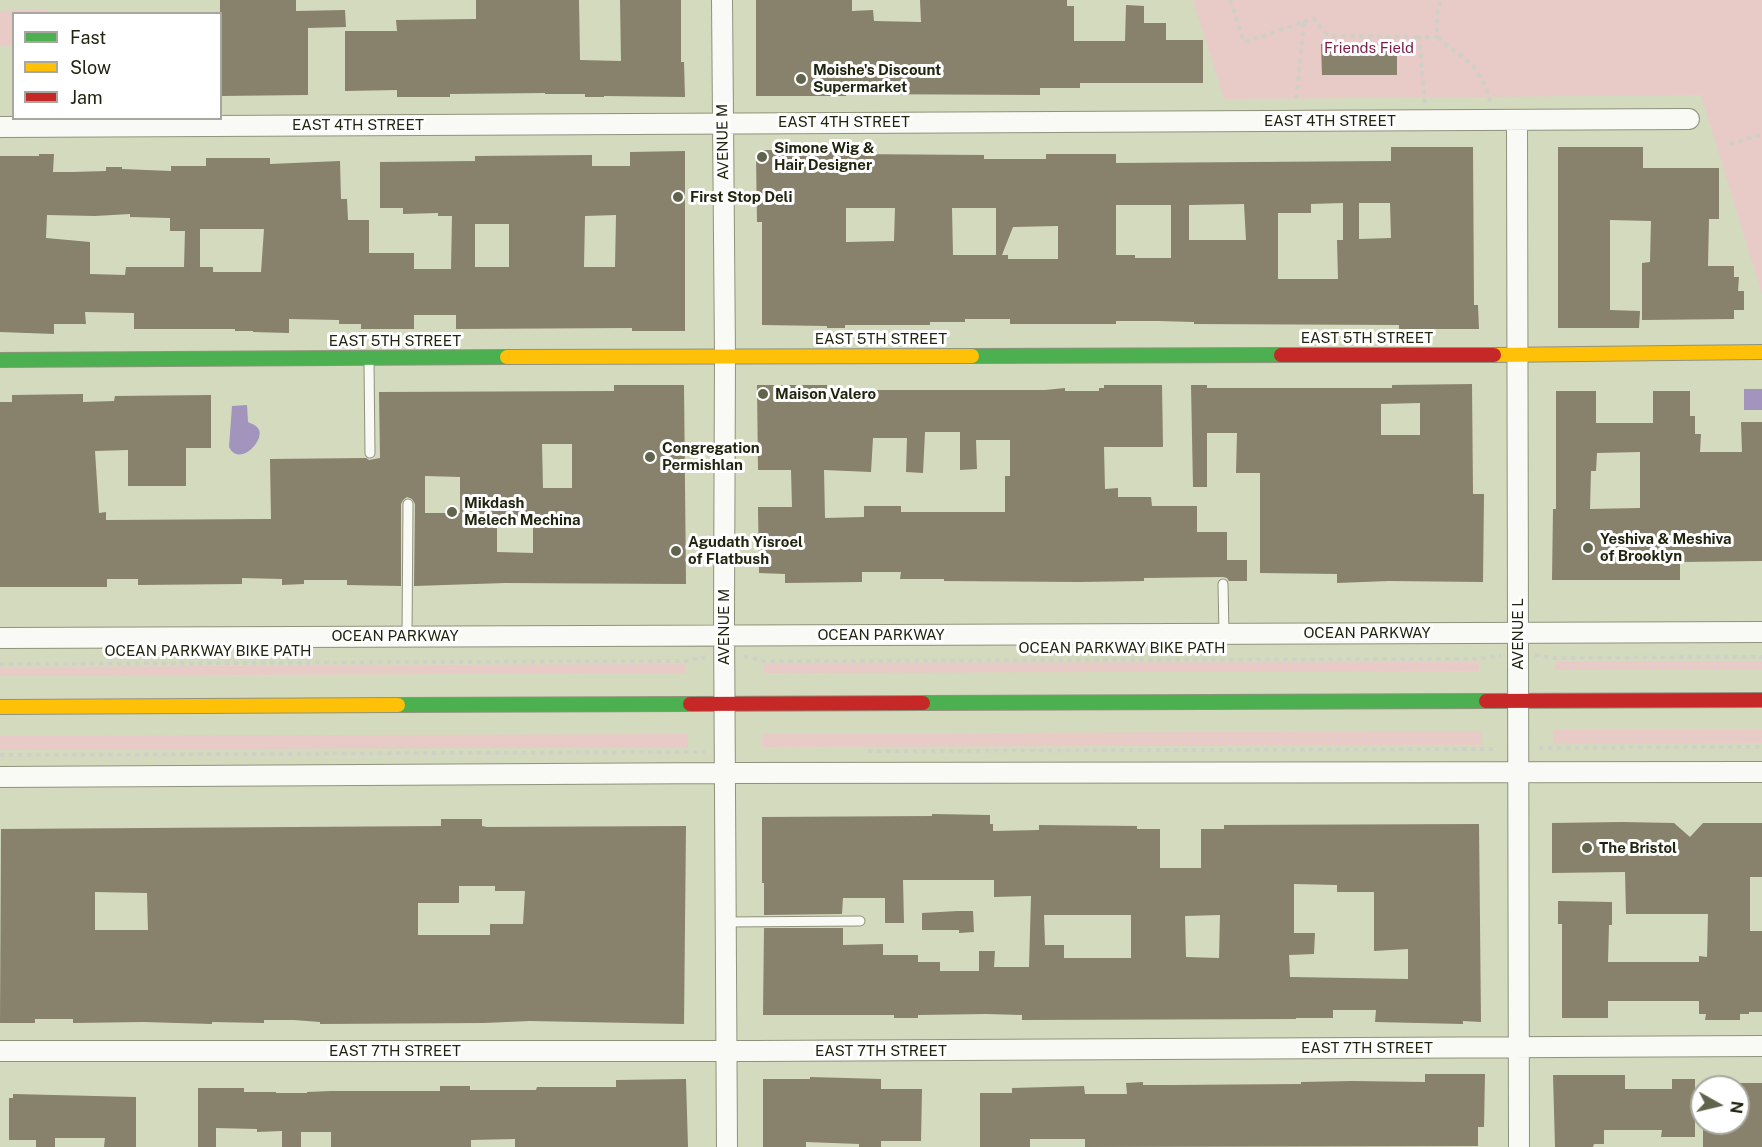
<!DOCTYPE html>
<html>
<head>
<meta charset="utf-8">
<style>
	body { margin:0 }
	#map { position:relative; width:1762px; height:1147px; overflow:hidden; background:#d4dabd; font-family:"Public Sans",sans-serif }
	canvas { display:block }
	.legend { position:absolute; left:12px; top:12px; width:210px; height:108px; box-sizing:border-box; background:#fff; border:2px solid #a6a89f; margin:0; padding:8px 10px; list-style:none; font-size:18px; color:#212510 }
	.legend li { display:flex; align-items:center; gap:12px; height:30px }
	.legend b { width:30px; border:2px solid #a6a89f }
	.north { position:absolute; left:1690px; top:1075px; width:60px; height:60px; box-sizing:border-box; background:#fff; border:2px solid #a6a89f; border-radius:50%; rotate:98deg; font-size:16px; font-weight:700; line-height:24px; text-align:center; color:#212510 }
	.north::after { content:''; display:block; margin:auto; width:21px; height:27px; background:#60644d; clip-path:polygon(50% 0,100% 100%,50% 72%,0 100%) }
</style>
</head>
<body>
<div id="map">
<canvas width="1762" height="1147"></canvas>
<ul class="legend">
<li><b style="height:8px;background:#4caf50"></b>Fast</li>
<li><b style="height:8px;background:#ffc107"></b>Slow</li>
<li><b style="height:8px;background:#c62828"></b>Jam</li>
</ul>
<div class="north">N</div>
</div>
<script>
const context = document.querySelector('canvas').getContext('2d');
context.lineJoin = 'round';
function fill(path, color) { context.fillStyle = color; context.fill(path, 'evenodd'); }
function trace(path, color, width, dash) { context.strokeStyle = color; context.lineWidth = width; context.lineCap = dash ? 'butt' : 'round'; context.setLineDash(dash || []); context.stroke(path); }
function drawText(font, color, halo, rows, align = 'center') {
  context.font = font + ' "Public Sans",sans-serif'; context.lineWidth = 6; context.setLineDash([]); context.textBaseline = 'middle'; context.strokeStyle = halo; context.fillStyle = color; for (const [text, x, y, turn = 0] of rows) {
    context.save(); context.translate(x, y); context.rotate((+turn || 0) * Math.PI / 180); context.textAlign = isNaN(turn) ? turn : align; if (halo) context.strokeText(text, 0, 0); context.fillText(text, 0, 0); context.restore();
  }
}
const green = new Path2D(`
	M 1193,0 L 1762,0 L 1762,294 L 1701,95 L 1224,99 Z
	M 47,9 L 47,13 L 14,14 L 13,45 L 0,46 L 0,11 Z
	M 1555,661 L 1762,661 L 1762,669 L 1555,670 Z
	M 1479,662 L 1479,671 L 764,673 L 764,663 Z
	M 686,664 L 686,673 L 0,676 L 0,667 Z
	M 1553,730 L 1762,730 L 1762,743 L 1553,744 Z
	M 1481,731 L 1482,745 L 762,747 L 762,734 Z
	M 688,734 L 688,747 L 0,750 L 0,736 Z`);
const water = new Path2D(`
	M 1744,389 L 1762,389 L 1762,410 L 1744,410 Z
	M 247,405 L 248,422 C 252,424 257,425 259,430 C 264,442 239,467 229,447 L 232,406 Z`);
const building = new Path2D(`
	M 220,0 L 296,0 L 296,11 L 345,10 L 346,27 L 308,28 L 308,95 L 220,96 Z
	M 476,0 L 579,0 L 580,60 L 621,61 L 620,0 L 681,0 L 681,62 L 684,62 L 685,97 L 604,96 L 604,97 L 585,97 L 585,94 L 545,94 L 545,93 L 450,94 L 450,97 L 397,97 L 397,90 L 345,91 L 345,31 L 397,31 L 396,20 L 476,19 Z
	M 756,0 L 852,0 L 852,11 L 873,10 L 874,21 L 921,22 L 920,0 L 1067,0 L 1067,6 L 1074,6 L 1074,41 L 1125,41 L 1126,5 L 1144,6 L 1144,23 L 1166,23 L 1166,40 L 1203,40 L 1203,83 L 1080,83 L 1080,88 L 1040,88 L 1040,95 L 846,94 L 846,96 L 756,96 Z
	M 1321,44 L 1397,44 L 1397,75 L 1322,75 Z
	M 1391,147 L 1473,147 L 1474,305 L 1478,305 L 1479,329 L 1399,329 L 1399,325 L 1194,324 L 1194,322 L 1159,321 L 1116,321 L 1116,324 L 1010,324 L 1010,319 L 965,319 L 965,322 L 930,322 L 930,325 L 845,325 L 845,328 L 827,328 L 827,326 L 762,325 L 762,222 L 757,222 L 756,156 L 762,150 L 818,150 L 818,152 L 846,152 L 846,154 L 984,155 L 984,159 L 1046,159 L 1046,154 L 1116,154 L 1116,163 L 1391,161 ZM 1343,203 L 1343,240 L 1337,240 L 1338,279 L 1278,279 L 1278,213 L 1311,213 L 1311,204 ZM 1359,203 L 1390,203 L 1391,238 L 1359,239 ZM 1244,204 L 1246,240 L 1189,240 L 1189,205 ZM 1116,205 L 1171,205 L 1171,258 L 1135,258 L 1135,255 L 1116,255 ZM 846,208 L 895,208 L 894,241 L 846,242 ZM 952,208 L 996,208 L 996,255 L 953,255 ZM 1058,226 L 1058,259 L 1008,259 L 1008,255 L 1002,255 L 1013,227 Z
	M 1558,147 L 1643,147 L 1643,168 L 1719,168 L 1719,219 L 1709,219 L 1708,266 L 1734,266 L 1734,277 L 1739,277 L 1738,291 L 1744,291 L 1744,310 L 1734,310 L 1734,319 L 1642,320 L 1642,263 L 1650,262 L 1651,221 L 1610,220 L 1610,310 L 1640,311 L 1639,328 L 1558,328 Z
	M 685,151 L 685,331 L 632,331 L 632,328 L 456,329 L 456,315 L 414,315 L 414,329 L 361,329 L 361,324 L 339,324 L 339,320 L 289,319 L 289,333 L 253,332 L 253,331 L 235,331 L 235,329 L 134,329 L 134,313 L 85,312 L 86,324 L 54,324 L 54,334 L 0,332 L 0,156 L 39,156 L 39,154 L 54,154 L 53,172 L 72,172 L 106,171 L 106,167 L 122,167 L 122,169 L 171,171 L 171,166 L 206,166 L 206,158 L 270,158 L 270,164 L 340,161 L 341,199 L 347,199 L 348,220 L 369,220 L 369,253 L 414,253 L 414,269 L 451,269 L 452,216 L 438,216 L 438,213 L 403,214 L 403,208 L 380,208 L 380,162 L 475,161 L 475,156 L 592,155 L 592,166 L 630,166 L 630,152 ZM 130,214 L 130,217 L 170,218 L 170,231 L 185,231 L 184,267 L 126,267 L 125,275 L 90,274 L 90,242 L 46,238 L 47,215 L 95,216 ZM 616,215 L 615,267 L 584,267 L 585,216 ZM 475,224 L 509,224 L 509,267 L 475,267 ZM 200,229 L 264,229 L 261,272 L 213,272 L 213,267 L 200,267 Z
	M 1472,384 L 1473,494 L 1484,494 L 1483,582 L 1389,581 L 1337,583 L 1337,574 L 1260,573 L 1260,473 L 1236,473 L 1237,433 L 1207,433 L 1207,487 L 1193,487 L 1191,385 L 1207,385 L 1207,388 L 1392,388 L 1392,385 ZM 1420,403 L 1420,435 L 1381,435 L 1381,404 Z
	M 614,385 L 684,385 L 686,584 L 505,583 L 414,586 L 415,504 L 412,499 L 407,497 L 403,500 L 401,504 L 401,586 L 347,585 L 347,580 L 304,580 L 304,584 L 282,585 L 282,579 L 242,578 L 242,584 L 138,585 L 138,579 L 107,579 L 107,587 L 0,587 L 0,402 L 12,402 L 12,395 L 83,394 L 83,402 L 114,401 L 115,396 L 211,395 L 211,448 L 186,448 L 186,486 L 128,486 L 128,450 L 95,451 L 99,513 L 106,512 L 106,520 L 271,519 L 270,459 L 366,458 L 369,460 L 380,458 L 379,392 L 614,391 ZM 542,444 L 572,444 L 572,488 L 543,488 ZM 425,476 L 460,477 L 460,513 L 425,513 ZM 497,518 L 533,518 L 533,553 L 497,552 Z
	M 757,385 L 827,385 L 827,397 L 867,396 L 867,390 L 1045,390 L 1065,388 L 1065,391 L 1099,391 L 1099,388 L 1104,388 L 1104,385 L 1162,385 L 1163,447 L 1104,447 L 1105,489 L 1118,488 L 1118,497 L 1151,497 L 1152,506 L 1197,506 L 1197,532 L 1227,532 L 1227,560 L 1247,560 L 1247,581 L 1229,581 L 1227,578 L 1223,577 L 1144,578 L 1144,581 L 1080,582 L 944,581 L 944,579 L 900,579 L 901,572 L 862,572 L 862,582 L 785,583 L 785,574 L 759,573 L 758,507 L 792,507 L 791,470 L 758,470 ZM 925,432 L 960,432 L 960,470 L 977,469 L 976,440 L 1010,440 L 1010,476 L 1005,476 L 1005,512 L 901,512 L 901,506 L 864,506 L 864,517 L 825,518 L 824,470 L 871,472 L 873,438 L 907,438 L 906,472 L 923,473 Z
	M 1556,391 L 1596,391 L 1596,423 L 1653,423 L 1653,391 L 1690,391 L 1690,416 L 1695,416 L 1695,434 L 1701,434 L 1700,452 L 1742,452 L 1741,422 L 1762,422 L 1762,561 L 1680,562 L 1680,580 L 1552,580 L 1553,509 L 1556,509 ZM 1640,452 L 1640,508 L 1590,509 L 1591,471 L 1596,471 L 1597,453 Z
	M 932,814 L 990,815 L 990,824 L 993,824 L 993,831 L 1039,830 L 1039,825 L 1137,826 L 1137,829 L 1160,829 L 1160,868 L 1201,868 L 1201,829 L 1224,829 L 1224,825 L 1479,824 L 1481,1022 L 1463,1021 L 1463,1024 L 1375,1022 L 1376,1010 L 1333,1010 L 1333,1018 L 1296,1018 L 1296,1019 L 1022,1020 L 1022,1015 L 986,1014 L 918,1015 L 918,1018 L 894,1018 L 894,1015 L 763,1015 L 764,928 L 843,928 L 843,945 L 883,944 L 883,955 L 918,955 L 918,962 L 940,962 L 940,971 L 979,971 L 979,951 L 995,951 L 994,967 L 1029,967 L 1031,896 L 994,897 L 994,880 L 903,880 L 904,923 L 885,923 L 885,898 L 843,898 L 842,914 L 764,915 L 764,883 L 762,883 L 762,817 L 932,816 ZM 1294,884 L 1337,885 L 1337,892 L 1374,892 L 1374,951 L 1408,949 L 1408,979 L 1290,977 L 1289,955 L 1314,954 L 1315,933 L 1294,933 ZM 1044,915 L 1131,915 L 1131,958 L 1064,958 L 1064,945 L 1045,945 ZM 1220,915 L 1219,958 L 1186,957 L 1185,916 Z
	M 441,819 L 482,819 L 482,826 L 487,827 L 686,826 L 684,1024 L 530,1021 L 484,1023 L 320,1024 L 320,1022 L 294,1020 L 264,1020 L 264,1023 L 212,1022 L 212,1024 L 143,1022 L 73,1023 L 73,1019 L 35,1019 L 35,1023 L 0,1023 L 1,829 L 441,826 ZM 459,886 L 495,886 L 495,891 L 525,891 L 523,924 L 490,924 L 490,935 L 418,935 L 418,903 L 459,903 ZM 95,892 L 147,893 L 148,930 L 95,930 Z
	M 1622,822 L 1674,823 L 1690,837 L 1703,823 L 1762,823 L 1762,877 L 1750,877 L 1750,931 L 1762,931 L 1762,1012 L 1749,1012 L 1749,1014 L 1740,1014 L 1740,1020 L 1705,1020 L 1706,1014 L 1699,1014 L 1699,1001 L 1608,1001 L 1608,1018 L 1562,1018 L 1562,924 L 1558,924 L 1558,901 L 1612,902 L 1612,925 L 1609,925 L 1608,962 L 1699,962 L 1699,956 L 1707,957 L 1708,914 L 1626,914 L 1625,872 L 1552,873 L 1552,823 Z
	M 958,911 L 973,911 L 974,932 L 959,933 L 959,930 L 922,930 L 922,913 Z
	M 1425,1074 L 1485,1074 L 1484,1127 L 1478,1127 L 1478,1146 L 1085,1147 L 1085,1139 L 1030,1139 L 1030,1147 L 980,1147 L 980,1093 L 1012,1093 L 1012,1088 L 1084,1086 L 1085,1094 L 1127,1094 L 1126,1083 L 1143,1082 L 1143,1085 L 1172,1085 L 1301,1084 L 1301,1082 L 1352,1081 L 1425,1082 Z
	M 1553,1075 L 1625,1075 L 1625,1089 L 1672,1089 L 1672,1079 L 1695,1079 L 1695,1137 L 1661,1137 L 1662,1130 L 1604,1130 L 1604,1144 L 1594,1144 L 1593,1147 L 1555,1147 Z
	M 810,1077 L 881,1079 L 881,1089 L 922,1089 L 921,1141 L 881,1141 L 881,1147 L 859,1147 L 859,1144 L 806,1142 L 806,1147 L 763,1147 L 763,1079 L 810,1079 Z
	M 686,1079 L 688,1147 L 515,1147 L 515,1139 L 471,1140 L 471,1147 L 331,1147 L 331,1132 L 301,1132 L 301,1147 L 282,1147 L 282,1131 L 257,1132 L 257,1129 L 216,1128 L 216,1147 L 198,1147 L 198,1088 L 244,1088 L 244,1092 L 276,1092 L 276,1093 L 307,1093 L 307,1092 L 331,1091 L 440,1091 L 440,1086 L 470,1086 L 470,1090 L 536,1090 L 537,1087 L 616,1087 L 616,1080 Z
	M 1738,1083 L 1762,1083 L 1762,1147 L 1703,1147 L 1703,1123 L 1738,1123 Z
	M 13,1094 L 136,1097 L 136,1147 L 104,1147 L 105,1138 L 55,1138 L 55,1147 L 36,1147 L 36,1140 L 9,1140 L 9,1098 L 13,1098 Z`);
const path = new Path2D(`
	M 1230,0 L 1244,42 L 1304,22 L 1296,102
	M 1304,22 L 1314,19 L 1323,31 L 1330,36 L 1419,37
	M 1438,37 C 1446,46 1455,50 1464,58 C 1478,69 1487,85 1490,102
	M 1425,103 L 1419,37 L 1438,37 C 1436,24 1436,13 1441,0
	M 1730,144 L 1762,134
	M 1535,655 L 1551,658 L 1762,657
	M 744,656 L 764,661 L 1478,659 L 1501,655
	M 0,664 L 685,661 L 707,657
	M 1539,748 L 1762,747
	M 868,751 L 1497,749
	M 0,755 L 705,752`);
const lane = new Path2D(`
	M 369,361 L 370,453
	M 1223,584 L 1224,634
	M 407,636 L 408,504
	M 726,922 L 860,921`);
const street = new Path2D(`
	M 722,0 L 725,356 L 724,615 L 727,1147
	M 1517,121 L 1519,1147
	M 0,127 L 1689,119
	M 0,638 L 1762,632
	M 0,777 L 725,773 L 1762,772
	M 0,1051 L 755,1051 L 1762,1046`);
const fast = new Path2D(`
	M 972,356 L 1281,355
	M 0,360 L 507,357
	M 923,703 L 1486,701
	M 398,705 L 690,704`);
const slow = new Path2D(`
	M 1494,355 L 1762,352
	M 507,357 L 972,356
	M 0,707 L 398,705`);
const jam = new Path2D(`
	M 1281,355 L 1494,355
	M 1486,701 L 1762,700
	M 690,704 L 923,703`);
const markers = [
	[801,79,6,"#60644d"],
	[762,157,6,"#60644d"],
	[678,197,6,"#60644d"],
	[763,394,6,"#60644d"],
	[650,457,6,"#60644d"],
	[452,512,6,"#60644d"],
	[1588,548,6,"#60644d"],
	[676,551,6,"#60644d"],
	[1587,848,6,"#60644d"]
];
const parkNames = [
	["Friends Field",1369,48]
];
const poiNames = [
	["Moishe's Discount",813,70],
	["Supermarket",813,87],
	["Simone Wig &",774,148],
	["Hair Designer",774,165],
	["First Stop Deli",690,197],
	["Maison Valero",775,394],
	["Congregation",662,448],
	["Permishlan",662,465],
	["Mikdash",464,503],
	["Melech Mechina",464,520],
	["Yeshiva & Meshiva",1600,539],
	["of Brooklyn",1600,556],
	["Agudath Yisroel",688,542],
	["of Flatbush",688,559],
	["The Bristol",1599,848]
];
const streetNames = [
	["EAST 4TH STREET",1330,121],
	["EAST 4TH STREET",844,122],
	["EAST 4TH STREET",358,125],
	["AVENUE M",723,142,-91],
	["EAST 5TH STREET",1367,338],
	["EAST 5TH STREET",881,339],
	["EAST 5TH STREET",395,341],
	["AVENUE M",724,627,-90],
	["OCEAN PARKWAY",1367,633],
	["AVENUE L",1518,634,-90],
	["OCEAN PARKWAY",881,635],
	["OCEAN PARKWAY",395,636],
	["OCEAN PARKWAY BIKE PATH",1122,648],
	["OCEAN PARKWAY BIKE PATH",208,651],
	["EAST 7TH STREET",1367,1048],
	["EAST 7TH STREET",395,1051],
	["EAST 7TH STREET",881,1051]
];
fill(green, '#e8cac7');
fill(water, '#a294bd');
fill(building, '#88816c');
trace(lane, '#8f937c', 11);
trace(street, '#8f937c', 22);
trace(fast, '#8f937c', 16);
trace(slow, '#8f937c', 16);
trace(jam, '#8f937c', 16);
trace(path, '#cfd1c7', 4, [4.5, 4.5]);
trace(lane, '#f9f9f5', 9);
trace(street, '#f9f9f5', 20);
trace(fast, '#4caf50', 14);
trace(slow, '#ffc107', 14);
trace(jam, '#c62828', 14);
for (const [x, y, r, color] of markers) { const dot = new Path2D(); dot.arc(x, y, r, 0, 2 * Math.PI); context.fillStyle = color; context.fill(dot); trace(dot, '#fff', 2); }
drawText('15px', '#7b1945', '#fff', parkNames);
drawText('bold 15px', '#212510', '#fff', poiNames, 'left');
drawText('15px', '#212510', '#fff', streetNames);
</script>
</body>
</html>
